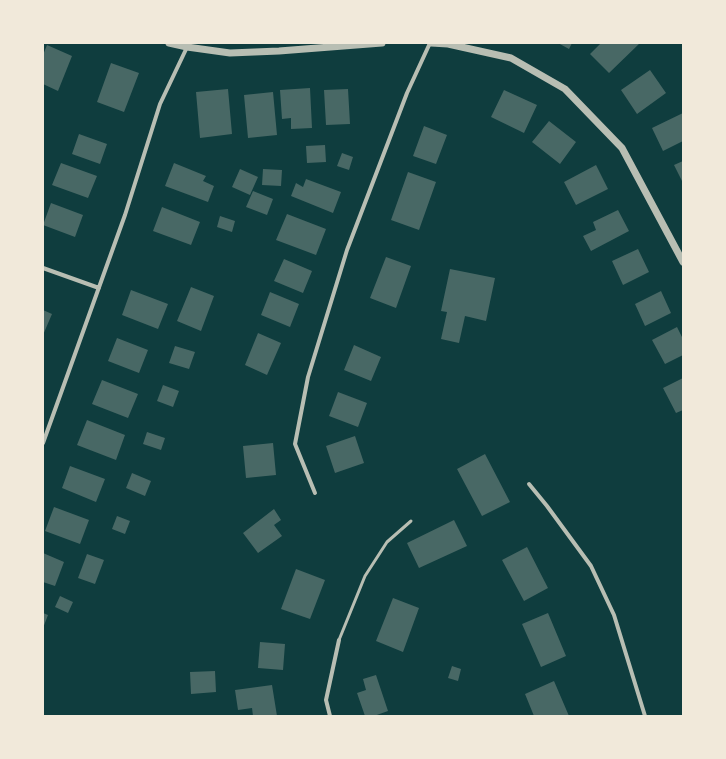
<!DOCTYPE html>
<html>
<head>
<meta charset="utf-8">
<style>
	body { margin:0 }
	#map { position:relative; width:726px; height:759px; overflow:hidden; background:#0f3d3e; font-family:Poppins,sans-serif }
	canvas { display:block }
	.frame { position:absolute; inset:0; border:44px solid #f1e9da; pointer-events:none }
</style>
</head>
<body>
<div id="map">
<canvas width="726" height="759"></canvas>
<div class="frame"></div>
</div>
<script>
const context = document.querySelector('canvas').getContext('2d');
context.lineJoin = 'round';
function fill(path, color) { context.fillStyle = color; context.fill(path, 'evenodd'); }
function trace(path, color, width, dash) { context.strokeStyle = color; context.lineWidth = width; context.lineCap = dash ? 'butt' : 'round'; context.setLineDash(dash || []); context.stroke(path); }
const building = new Path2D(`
	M 558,43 L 572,43 L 569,49 Z
	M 601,43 L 640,43 L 609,73 L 590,54 Z
	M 47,45 L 72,56 L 58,91 L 43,84 L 43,55 Z
	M 111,63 L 139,73 L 124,112 L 97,102 Z
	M 650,70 L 666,93 L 637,114 L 621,90 Z
	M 310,88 L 312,128 L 291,129 L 291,118 L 282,119 L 280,90 Z
	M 228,89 L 232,134 L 200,138 L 196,92 Z
	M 348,89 L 350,124 L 326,125 L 324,90 Z
	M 504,90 L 537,105 L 524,133 L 491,117 Z
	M 273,92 L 277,135 L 248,138 L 244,95 Z
	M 683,113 L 683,141 L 663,151 L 652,128 Z
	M 549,121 L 576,142 L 560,164 L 532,142 Z
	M 424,126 L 447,135 L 436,164 L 413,156 Z
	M 79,134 L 107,144 L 100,164 L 72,154 Z
	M 325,145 L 326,162 L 307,163 L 306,146 Z
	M 342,153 L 353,157 L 349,170 L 337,166 Z
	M 683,161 L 683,183 L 674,165 Z
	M 61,163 L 97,176 L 88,198 L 52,185 Z
	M 174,163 L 206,176 L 203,181 L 214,186 L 208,202 L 165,186 Z
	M 596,165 L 608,189 L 576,205 L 564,182 Z
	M 240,169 L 258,177 L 250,195 L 232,187 Z
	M 263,169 L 282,170 L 281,186 L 262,185 Z
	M 408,172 L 436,182 L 419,230 L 391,220 Z
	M 306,179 L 341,192 L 333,213 L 291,196 L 296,183 L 303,187 Z
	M 253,191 L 273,199 L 267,215 L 246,207 Z
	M 51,203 L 83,215 L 75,237 L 43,225 Z
	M 162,207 L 200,222 L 191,245 L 153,231 Z
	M 618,210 L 629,231 L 591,251 L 583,236 L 596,230 L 593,222 Z
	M 287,214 L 326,229 L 316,255 L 276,240 Z
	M 220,216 L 235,221 L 232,232 L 217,227 Z
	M 638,249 L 649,272 L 623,285 L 612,261 Z
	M 386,257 L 411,266 L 396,308 L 370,298 Z
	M 284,259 L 312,271 L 303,293 L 274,281 Z
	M 450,269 L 495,278 L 486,321 L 465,316 L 459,343 L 441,339 L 447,312 L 441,311 Z
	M 191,287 L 214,296 L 201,331 L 177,321 Z
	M 131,290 L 168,304 L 158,329 L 122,315 Z
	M 661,291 L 671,313 L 645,326 L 635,304 Z
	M 270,292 L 299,304 L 290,327 L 261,315 Z
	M 43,310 L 52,314 L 43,335 Z
	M 677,327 L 683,339 L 683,355 L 665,364 L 652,340 Z
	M 258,333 L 281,343 L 267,375 L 245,365 Z
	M 117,338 L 148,350 L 139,373 L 108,361 Z
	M 354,345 L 381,357 L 371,381 L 344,370 Z
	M 175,346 L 195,352 L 189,369 L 169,363 Z
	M 683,378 L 683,410 L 676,413 L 663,388 Z
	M 102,380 L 138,394 L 128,418 L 92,404 Z
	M 163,385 L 179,391 L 173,407 L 157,401 Z
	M 338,392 L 367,403 L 358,427 L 329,416 Z
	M 87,420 L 125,435 L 116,460 L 77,445 Z
	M 147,432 L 165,438 L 161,450 L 143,444 Z
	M 355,436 L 364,463 L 335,473 L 326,446 Z
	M 273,443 L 276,475 L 246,478 L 243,446 Z
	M 485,454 L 510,502 L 482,516 L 457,469 Z
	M 70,466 L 105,479 L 96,502 L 62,488 Z
	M 132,473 L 151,481 L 145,496 L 126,488 Z
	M 54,507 L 89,520 L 80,544 L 45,531 Z
	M 274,509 L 281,520 L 274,525 L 282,536 L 258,553 L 243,533 Z
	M 117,516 L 130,521 L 125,534 L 112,529 Z
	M 454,520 L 467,546 L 419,568 L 407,543 Z
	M 527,547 L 548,588 L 524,601 L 502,560 Z
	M 43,553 L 64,562 L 55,586 L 43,582 Z
	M 87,554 L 104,560 L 95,584 L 78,578 Z
	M 296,569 L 325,580 L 310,619 L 281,609 Z
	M 60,596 L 73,602 L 68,613 L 55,607 Z
	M 393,598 L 419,608 L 403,652 L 376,641 Z
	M 43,613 L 48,615 L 43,628 Z
	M 548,613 L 566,656 L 541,667 L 522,624 Z
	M 260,642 L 285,644 L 283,670 L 258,668 Z
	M 452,666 L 461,669 L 458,681 L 448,678 Z
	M 215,671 L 216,692 L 191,694 L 190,672 Z
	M 376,675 L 388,711 L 374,716 L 365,716 L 357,693 L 366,690 L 363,679 Z
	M 554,681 L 569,716 L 534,716 L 525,694 Z
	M 272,685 L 277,716 L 253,716 L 252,708 L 238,710 L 235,690 Z`);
const service = new Path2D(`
	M 339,640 L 365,576 L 387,542 L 411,521`);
const minor = new Path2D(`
	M 43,268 L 99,288
	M 43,443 L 125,215 L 160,104 L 189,43
	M 529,484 L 547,506 L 591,566 L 614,615 L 645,716
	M 315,493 L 295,444 L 308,377 L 347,250 L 407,93 L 430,43
	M 330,716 L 326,700 L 339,640`);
const tertiary = new Path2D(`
	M 169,43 L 187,47 L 230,53 L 279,51 L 382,43
	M 431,43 L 448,44 L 511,58 L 565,89 L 622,148 L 683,262`);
fill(building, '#486865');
trace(service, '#b8beb3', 3);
trace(minor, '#b8beb3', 4);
trace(tertiary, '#b8beb3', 7);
</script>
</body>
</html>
